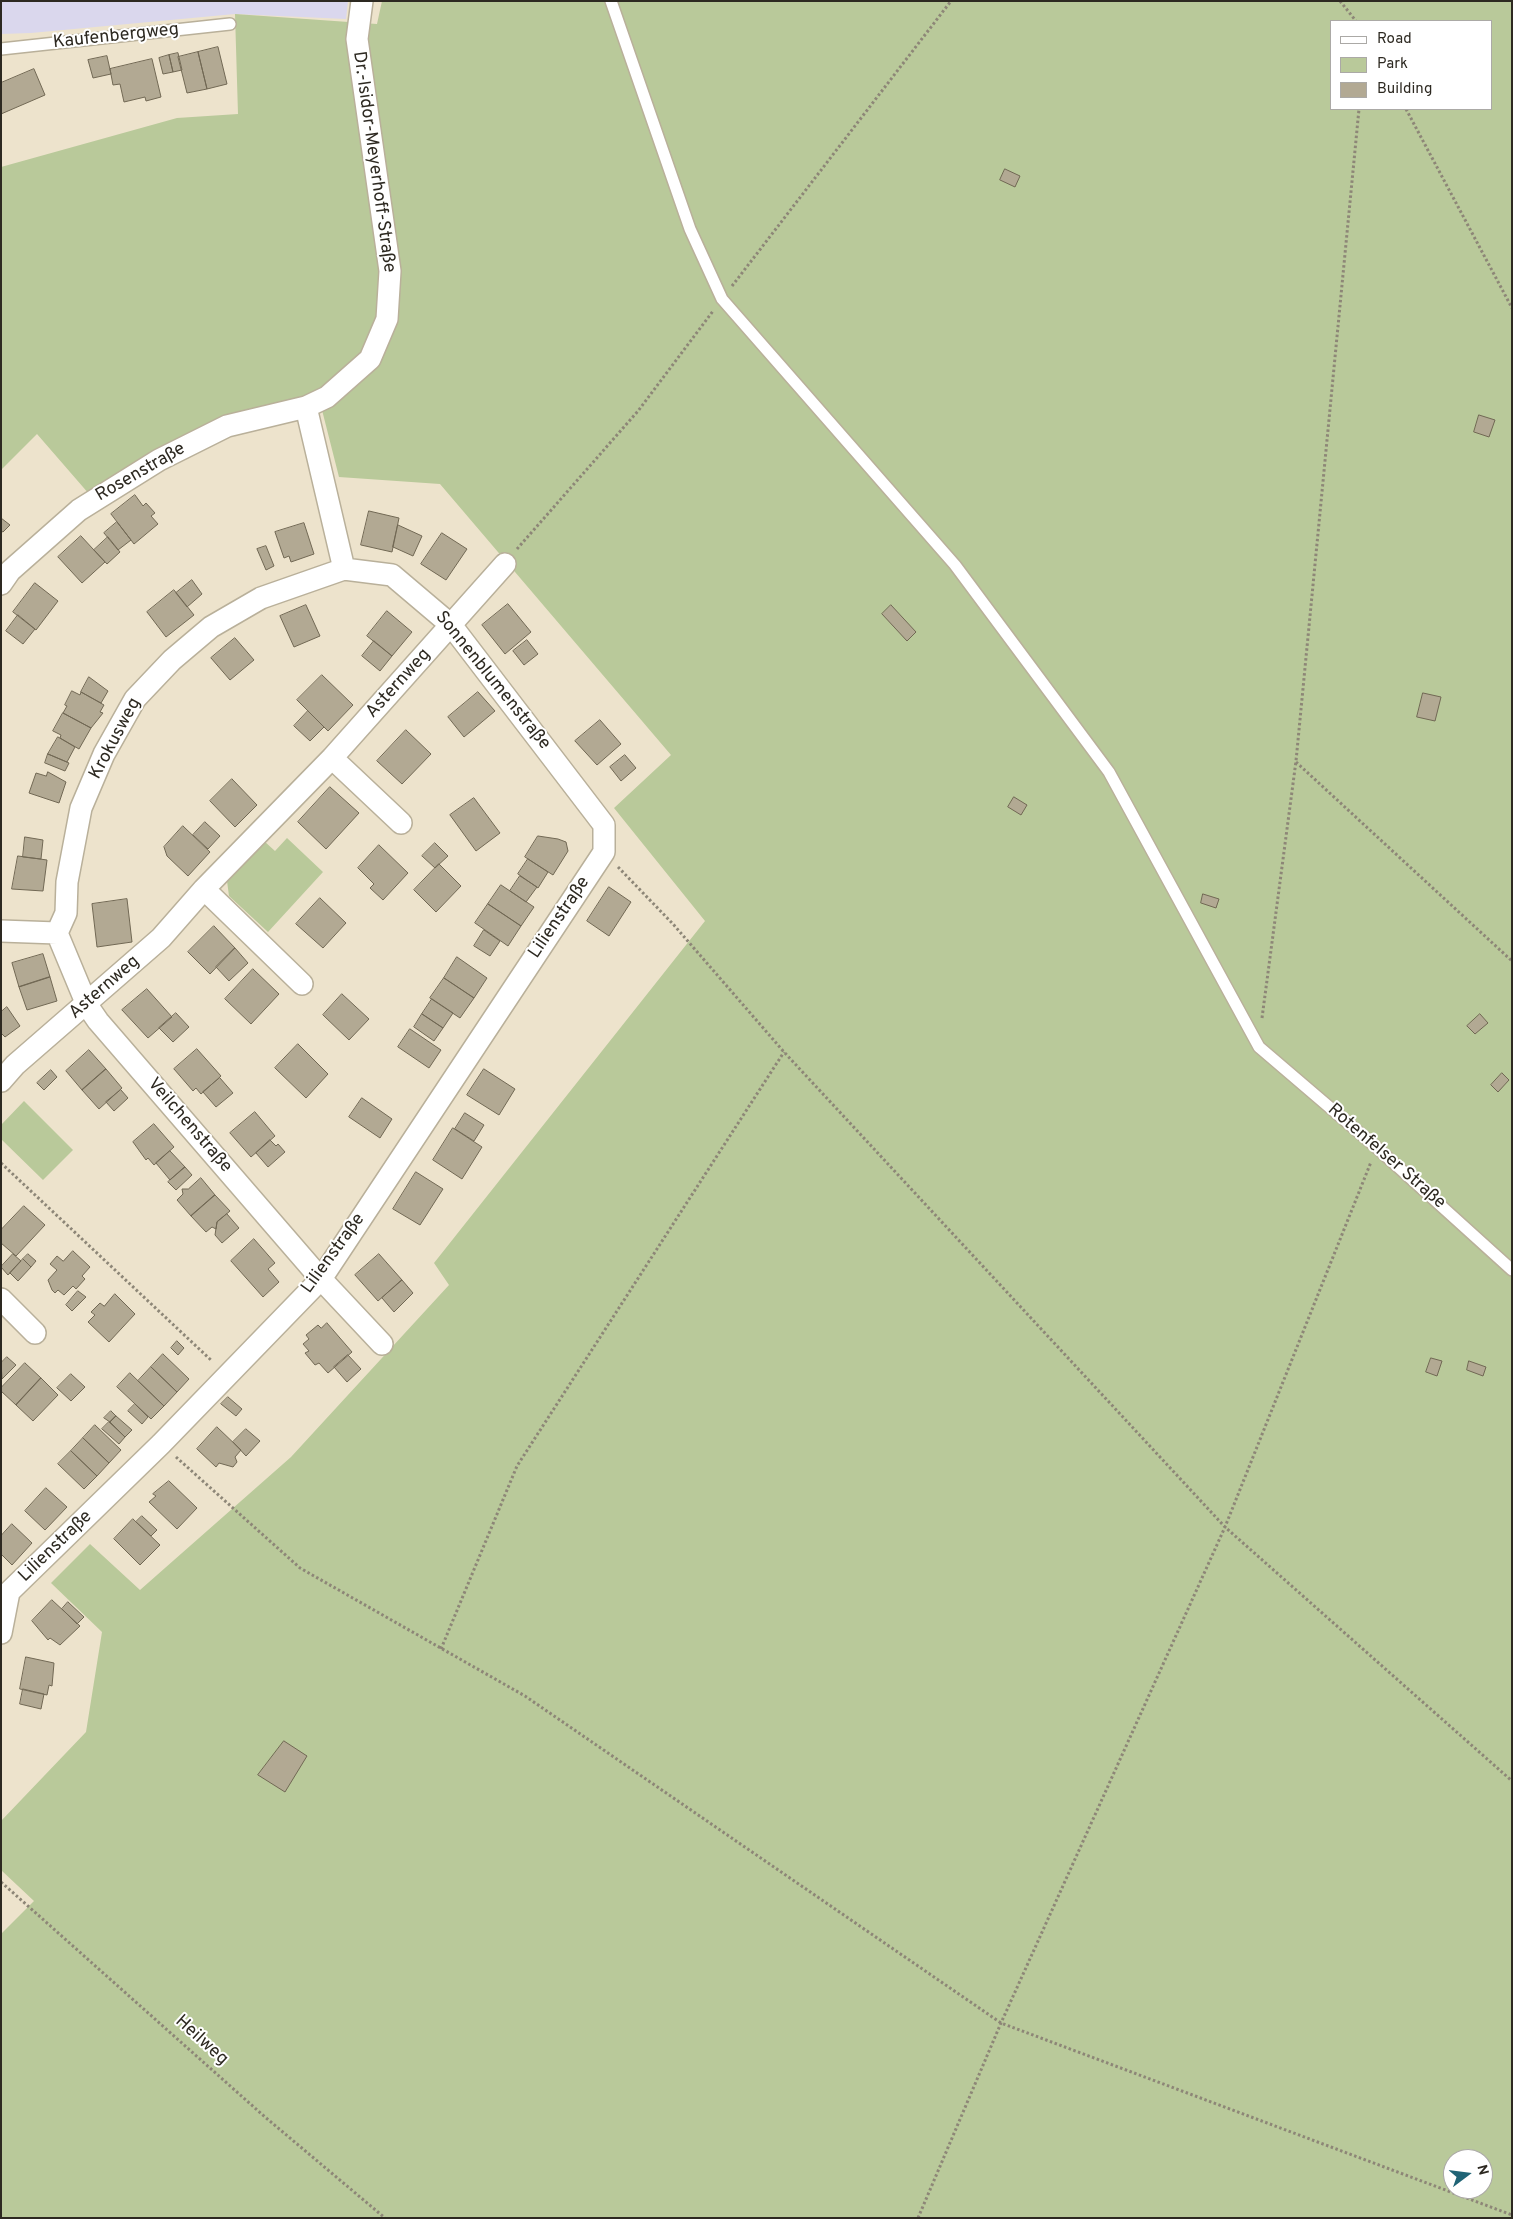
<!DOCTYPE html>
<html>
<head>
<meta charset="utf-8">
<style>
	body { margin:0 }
	#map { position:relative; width:1513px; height:2219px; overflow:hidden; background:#ede3cc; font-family:Overpass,sans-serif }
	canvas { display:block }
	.frame { position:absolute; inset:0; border:2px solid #2d2921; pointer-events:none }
	.legend { position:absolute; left:1330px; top:20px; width:162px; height:90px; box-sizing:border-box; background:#fff; border:1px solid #aba9a6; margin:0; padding:6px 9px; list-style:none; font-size:15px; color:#2d2921 }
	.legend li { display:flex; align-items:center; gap:10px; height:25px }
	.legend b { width:25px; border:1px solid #aba9a6 }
	.north { position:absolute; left:1443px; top:2149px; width:50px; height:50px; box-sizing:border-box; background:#fff; border:1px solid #aba9a6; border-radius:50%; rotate:75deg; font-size:14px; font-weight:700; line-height:20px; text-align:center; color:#2d2921 }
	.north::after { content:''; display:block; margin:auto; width:18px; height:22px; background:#206476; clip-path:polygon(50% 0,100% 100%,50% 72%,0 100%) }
</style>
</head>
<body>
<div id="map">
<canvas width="1513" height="2219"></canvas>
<div class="frame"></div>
<ul class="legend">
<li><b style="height:6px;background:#fff"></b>Road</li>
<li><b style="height:14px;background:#b9c99a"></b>Park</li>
<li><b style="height:14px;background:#b2a993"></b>Building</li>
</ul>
<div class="north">N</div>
</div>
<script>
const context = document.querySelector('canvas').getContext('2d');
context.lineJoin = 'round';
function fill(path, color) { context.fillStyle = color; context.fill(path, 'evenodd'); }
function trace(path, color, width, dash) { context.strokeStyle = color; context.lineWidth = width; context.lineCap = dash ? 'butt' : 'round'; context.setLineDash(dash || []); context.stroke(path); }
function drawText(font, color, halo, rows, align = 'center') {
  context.font = font + ' Overpass,sans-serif'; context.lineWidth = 4; context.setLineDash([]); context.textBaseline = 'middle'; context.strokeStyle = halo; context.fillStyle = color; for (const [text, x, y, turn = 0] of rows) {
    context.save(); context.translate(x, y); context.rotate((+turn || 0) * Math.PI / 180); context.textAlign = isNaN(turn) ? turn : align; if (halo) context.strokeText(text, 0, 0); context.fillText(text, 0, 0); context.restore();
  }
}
const industrial = new Path2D(`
	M 1,1 L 348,1 L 346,19 L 235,14 L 31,33 L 1,34 Z`);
const green = new Path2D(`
	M 382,1 L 1512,1 L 1512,2218 L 1,2218 L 1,1934 L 34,1901 L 1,1870 L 1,1821 L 86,1732 L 102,1632 L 51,1583 L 90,1544 L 140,1590 L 291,1457 L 449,1285 L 434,1263 L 705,921 L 614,808 L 671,755 L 440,484 L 339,477 L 322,410 L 230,434 L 96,502 L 37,434 L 1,470 L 1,167 L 177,118 L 238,114 L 235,14 L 377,24 ZM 1332,21 L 1492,21 L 1492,109 L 1332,109 ZM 1453,2159 L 1483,2159 L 1483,2189 L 1453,2189 Z
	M 287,838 L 323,872 L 268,932 L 229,896 L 227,881 L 264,841 L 275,851 Z
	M 24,1101 L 73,1150 L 43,1180 L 1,1139 L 1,1125 Z`);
const building = new Path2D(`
	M 218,47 L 227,84 L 207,89 L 198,52 Z
	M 198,52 L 207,89 L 187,93 L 178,57 Z
	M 178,53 L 182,70 L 173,72 L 169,55 Z
	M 169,55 L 173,72 L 163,74 L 159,58 Z
	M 107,56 L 111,74 L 93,78 L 88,60 Z
	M 152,59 L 161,97 L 146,101 L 145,97 L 124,102 L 120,84 L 113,85 L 110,69 Z
	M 34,69 L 45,95 L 1,114 L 1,83 Z
	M 1005,169 L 1020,176 L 1015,187 L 1000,180 Z
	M 1479,415 L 1495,420 L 1489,437 L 1474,432 Z
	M 135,495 L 143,506 L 146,503 L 155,513 L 151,516 L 158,524 L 134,544 L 111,514 Z
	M 369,511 L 399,518 L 392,552 L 361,545 Z
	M 1,518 L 10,525 L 3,532 L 1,531 Z
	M 117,522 L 131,540 L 118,550 L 104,533 Z
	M 304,523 L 314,554 L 291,562 L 289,556 L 284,558 L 275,532 Z
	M 398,525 L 422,536 L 413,556 L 393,547 Z
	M 442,533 L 467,549 L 446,580 L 421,564 Z
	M 81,536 L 105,562 L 82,583 L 58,557 Z
	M 108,537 L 120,552 L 107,564 L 94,550 Z
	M 266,546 L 274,566 L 266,570 L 257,549 Z
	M 192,580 L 202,594 L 187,607 L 176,593 Z
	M 35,583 L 58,601 L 36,630 L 13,612 Z
	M 174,590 L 194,615 L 166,637 L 147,612 Z
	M 508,604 L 531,632 L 505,654 L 482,625 Z
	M 306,605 L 320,636 L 294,647 L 280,616 Z
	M 891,605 L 916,632 L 907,641 L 882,614 Z
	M 387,611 L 412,632 L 392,656 L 367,636 Z
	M 18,615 L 35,629 L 23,644 L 6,631 Z
	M 235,638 L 254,660 L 230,680 L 211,658 Z
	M 527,640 L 538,654 L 524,665 L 513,651 Z
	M 374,641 L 392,656 L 380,671 L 362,656 Z
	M 322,675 L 353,705 L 328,731 L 297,700 Z
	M 89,677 L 108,691 L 101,703 L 81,692 Z
	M 72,691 L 80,695 L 81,692 L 104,705 L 100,712 L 103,713 L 91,728 L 63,713 L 67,706 L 65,705 Z
	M 478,692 L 495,711 L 464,737 L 448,717 Z
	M 1423,693 L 1441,697 L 1435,721 L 1417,717 Z
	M 308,711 L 324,727 L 310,741 L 294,726 Z
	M 63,713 L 91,728 L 79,749 L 60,738 L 61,735 L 53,731 Z
	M 600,720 L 621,744 L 597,765 L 575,741 Z
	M 406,730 L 431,754 L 402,784 L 377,761 Z
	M 58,737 L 75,747 L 67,762 L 48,754 Z
	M 48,754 L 69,763 L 65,771 L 45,763 Z
	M 625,755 L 636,768 L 621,781 L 610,767 Z
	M 48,772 L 66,782 L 59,803 L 29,793 L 36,773 L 46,776 Z
	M 232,779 L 257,805 L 235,827 L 210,801 Z
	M 330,787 L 359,813 L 326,849 L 298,822 Z
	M 1014,797 L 1027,805 L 1021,815 L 1008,807 Z
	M 474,798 L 500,833 L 476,851 L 450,815 Z
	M 205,822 L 220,836 L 208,849 L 193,835 Z
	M 183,826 L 210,852 L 188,876 L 167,856 L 164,847 Z
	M 538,836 L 558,839 L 566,842 L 568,851 L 553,875 L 525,857 Z
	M 25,837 L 43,840 L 41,859 L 23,857 Z
	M 435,843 L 448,856 L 435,868 L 422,856 Z
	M 379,845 L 408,873 L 383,900 L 370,888 L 374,884 L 358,868 Z
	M 18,856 L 47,860 L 43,891 L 12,889 Z
	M 528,859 L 548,872 L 538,888 L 518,874 Z
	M 439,864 L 461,886 L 436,912 L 414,890 Z
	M 520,876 L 537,887 L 526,902 L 510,891 Z
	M 501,885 L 534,907 L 521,926 L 488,904 Z
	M 609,887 L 631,902 L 609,936 L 587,921 Z
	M 1203,894 L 1219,899 L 1216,908 L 1201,903 Z
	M 320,898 L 346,923 L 323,948 L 296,924 Z
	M 127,899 L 132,942 L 97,947 L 92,904 Z
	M 488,904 L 521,926 L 508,946 L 475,923 Z
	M 214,926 L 235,948 L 210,974 L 188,952 Z
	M 484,930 L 500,941 L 490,956 L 474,946 Z
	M 235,948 L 248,963 L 229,981 L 216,967 Z
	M 43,954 L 50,977 L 19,987 L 12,963 Z
	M 457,957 L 487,978 L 474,998 L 444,978 Z
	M 253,969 L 279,994 L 251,1024 L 225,999 Z
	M 50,977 L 57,1001 L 27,1010 L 19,987 Z
	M 444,978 L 474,998 L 460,1018 L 430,998 Z
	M 147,989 L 172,1017 L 148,1038 L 122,1010 Z
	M 342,994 L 369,1019 L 349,1040 L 323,1015 Z
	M 432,999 L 453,1013 L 443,1028 L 422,1014 Z
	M 7,1007 L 20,1026 L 5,1037 L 1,1033 L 1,1012 Z
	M 176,1013 L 189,1027 L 173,1042 L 159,1028 Z
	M 422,1014 L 443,1028 L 434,1041 L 414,1027 Z
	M 1480,1014 L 1488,1023 L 1475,1034 L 1467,1026 Z
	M 410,1029 L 441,1050 L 429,1068 L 398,1047 Z
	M 298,1044 L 328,1074 L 306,1098 L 275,1068 Z
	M 197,1049 L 221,1076 L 201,1094 L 196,1088 L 193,1091 L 174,1069 Z
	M 89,1050 L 106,1069 L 82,1090 L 66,1071 Z
	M 106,1069 L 122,1088 L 99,1109 L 82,1090 Z
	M 484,1069 L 515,1089 L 499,1115 L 467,1095 Z
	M 51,1070 L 57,1077 L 44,1090 L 37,1083 Z
	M 1502,1073 L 1509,1080 L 1498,1092 L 1491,1085 Z
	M 220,1078 L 233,1093 L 216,1107 L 203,1092 Z
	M 121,1090 L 128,1098 L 114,1111 L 106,1102 Z
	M 362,1098 L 392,1119 L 380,1138 L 349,1117 Z
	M 255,1112 L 275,1136 L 251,1157 L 230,1133 Z
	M 465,1113 L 484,1125 L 474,1141 L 455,1129 Z
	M 154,1124 L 174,1147 L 154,1165 L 148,1158 L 146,1160 L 133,1142 Z
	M 453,1128 L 482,1147 L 462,1179 L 433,1160 Z
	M 270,1140 L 276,1146 L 278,1144 L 285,1152 L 268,1167 L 256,1153 Z
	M 170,1151 L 185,1167 L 170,1180 L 156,1163 Z
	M 185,1167 L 192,1175 L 176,1190 L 168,1182 Z
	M 416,1172 L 443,1189 L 420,1225 L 393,1209 Z
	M 201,1178 L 215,1195 L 191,1216 L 177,1200 L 183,1194 L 182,1189 L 188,1189 Z
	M 215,1195 L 230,1211 L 217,1222 L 216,1229 L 212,1227 L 206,1232 L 191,1216 Z
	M 24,1206 L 45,1225 L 16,1256 L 1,1243 L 1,1230 Z
	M 227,1214 L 239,1228 L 222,1243 L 215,1235 L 217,1222 Z
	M 254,1239 L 275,1263 L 268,1269 L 279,1282 L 263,1297 L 231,1261 Z
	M 73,1251 L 90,1267 L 82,1276 L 85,1279 L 76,1289 L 73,1286 L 64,1295 L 58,1290 L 55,1293 L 52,1290 L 48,1280 L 57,1270 L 50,1264 L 57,1256 L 63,1261 Z
	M 13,1254 L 21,1261 L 8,1275 L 1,1267 Z
	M 28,1254 L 36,1261 L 31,1267 L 23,1259 Z
	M 379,1254 L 402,1280 L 378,1301 L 355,1275 Z
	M 23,1259 L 31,1267 L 18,1281 L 10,1273 Z
	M 402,1280 L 413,1293 L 394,1312 L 382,1298 Z
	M 78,1291 L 86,1297 L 72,1311 L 66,1305 Z
	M 115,1294 L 135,1314 L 109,1342 L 88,1322 L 95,1315 L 91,1312 L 100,1303 L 104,1306 Z
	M 327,1323 L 352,1352 L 328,1373 L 319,1363 L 315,1365 L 305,1353 L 309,1351 L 303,1344 L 309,1339 L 306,1335 L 318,1325 L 321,1328 Z
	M 177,1341 L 184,1348 L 178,1355 L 171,1348 Z
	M 163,1354 L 189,1379 L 177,1392 L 151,1367 Z
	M 348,1355 L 361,1369 L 347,1382 L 334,1367 Z
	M 7,1357 L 16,1365 L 2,1379 L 1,1363 Z
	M 1431,1358 L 1442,1361 L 1437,1376 L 1426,1372 Z
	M 1469,1361 L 1486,1367 L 1483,1376 L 1467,1370 Z
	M 25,1363 L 41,1378 L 16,1405 L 1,1391 L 1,1388 Z
	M 151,1367 L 177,1392 L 164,1406 L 138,1381 Z
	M 130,1373 L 164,1406 L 151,1419 L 117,1387 Z
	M 71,1374 L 85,1387 L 71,1401 L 57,1388 Z
	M 41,1378 L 58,1395 L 33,1421 L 16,1405 Z
	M 228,1397 L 242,1409 L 236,1416 L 221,1404 Z
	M 135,1404 L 148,1417 L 142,1424 L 128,1411 Z
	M 111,1411 L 116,1416 L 110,1422 L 104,1418 Z
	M 116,1416 L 132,1430 L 125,1437 L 110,1422 Z
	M 109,1422 L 125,1437 L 119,1444 L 102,1429 Z
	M 95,1425 L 121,1450 L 109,1463 L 83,1438 Z
	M 217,1427 L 241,1450 L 235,1457 L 237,1462 L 233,1467 L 219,1463 L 216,1467 L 197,1449 Z
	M 246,1429 L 260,1441 L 246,1456 L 233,1442 Z
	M 83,1438 L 109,1463 L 97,1476 L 71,1451 Z
	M 71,1451 L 97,1476 L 84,1489 L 58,1464 Z
	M 169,1481 L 197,1508 L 177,1529 L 149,1502 L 156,1496 L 153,1494 Z
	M 46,1488 L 67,1507 L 45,1530 L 25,1511 Z
	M 142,1516 L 157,1530 L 151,1536 L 136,1522 Z
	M 133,1519 L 160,1545 L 140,1565 L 114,1539 Z
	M 12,1524 L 32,1543 L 12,1565 L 1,1554 L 1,1536 Z
	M 52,1600 L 80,1626 L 60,1645 L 50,1638 L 48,1640 L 32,1621 Z
	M 68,1602 L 84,1617 L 77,1624 L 62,1609 Z
	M 26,1657 L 54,1663 L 52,1686 L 49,1685 L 47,1695 L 20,1689 Z
	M 23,1689 L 44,1694 L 41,1709 L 20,1704 Z
	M 284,1741 L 307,1756 L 285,1792 L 258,1775 Z`);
const path = new Path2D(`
	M 1340,1 L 1356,21
	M 1406,109 L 1512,308
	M 732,286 L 951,1
	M 517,549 L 638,411 L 713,311
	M 1296,762 L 1512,961
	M 618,867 L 673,924 L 784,1052 L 1225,1527 L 1512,1781
	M 1262,1018 L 1296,761 L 1359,109
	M 1,1163 L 212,1361
	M 176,1457 L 300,1568 L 525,1696 L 1001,2023 L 1512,2215
	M 441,1649 L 517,1466 L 784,1052
	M 1,1882 L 265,2117 L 385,2218
	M 918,2218 L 1001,2023 L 1225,1527 L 1371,1162`);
const service = new Path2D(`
	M 611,1 L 690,229 L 722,299 L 955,565 L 1109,772 L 1259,1047 L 1376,1147 L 1512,1270
	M 1,49 L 230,24`);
const minor = new Path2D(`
	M 1,584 L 10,571 L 79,510 L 159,460 L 227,426 L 306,407 L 327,397 L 370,359 L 387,319 L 390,271 L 357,39 L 362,1
	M 332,758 L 401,823
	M 204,889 L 302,984
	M 1,931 L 57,933 L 87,1005 L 98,1021 L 321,1279 L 382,1344
	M 57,933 L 66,913 L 67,882 L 81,808 L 104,754 L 135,699 L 172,660 L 211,627 L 261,598 L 344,569
	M 1,1081 L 15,1065 L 161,938 L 204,889 L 332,758 L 505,564
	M 1,1299 L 35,1333
	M 1,1633 L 9,1592 L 161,1444 L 321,1279 L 604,852 L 604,825 L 451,625 L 392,575 L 344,569 L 306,407`);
const streetNames = [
	["Kaufenbergweg",116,37,-6],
	["Dr.-Isidor-Meyerhoff-Straße",373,162,82],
	["Rosenstraße",141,473,-30],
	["Sonnenblumenstraße",492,681,51],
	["Asternweg",399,684,-48],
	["Krokusweg",116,739,-62],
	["Lilienstraße",560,918,-56],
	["Asternweg",105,988,-41],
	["Veilchenstraße",189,1126,49],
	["Rotenfelser Straße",1386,1157,41],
	["Lilienstraße",334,1254,-54],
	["Lilienstraße",56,1547,-44],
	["Heilweg",201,2041,42]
];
fill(industrial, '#dad7ed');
fill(green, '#b9c99a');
fill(building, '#b2a993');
trace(building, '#716854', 1);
trace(service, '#b9b09a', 14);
trace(minor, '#b9b09a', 24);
trace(path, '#8d8677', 3, [2.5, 2.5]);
trace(service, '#fff', 11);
trace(minor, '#fff', 21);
drawText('18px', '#2d2921', '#fff', streetNames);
</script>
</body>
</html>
